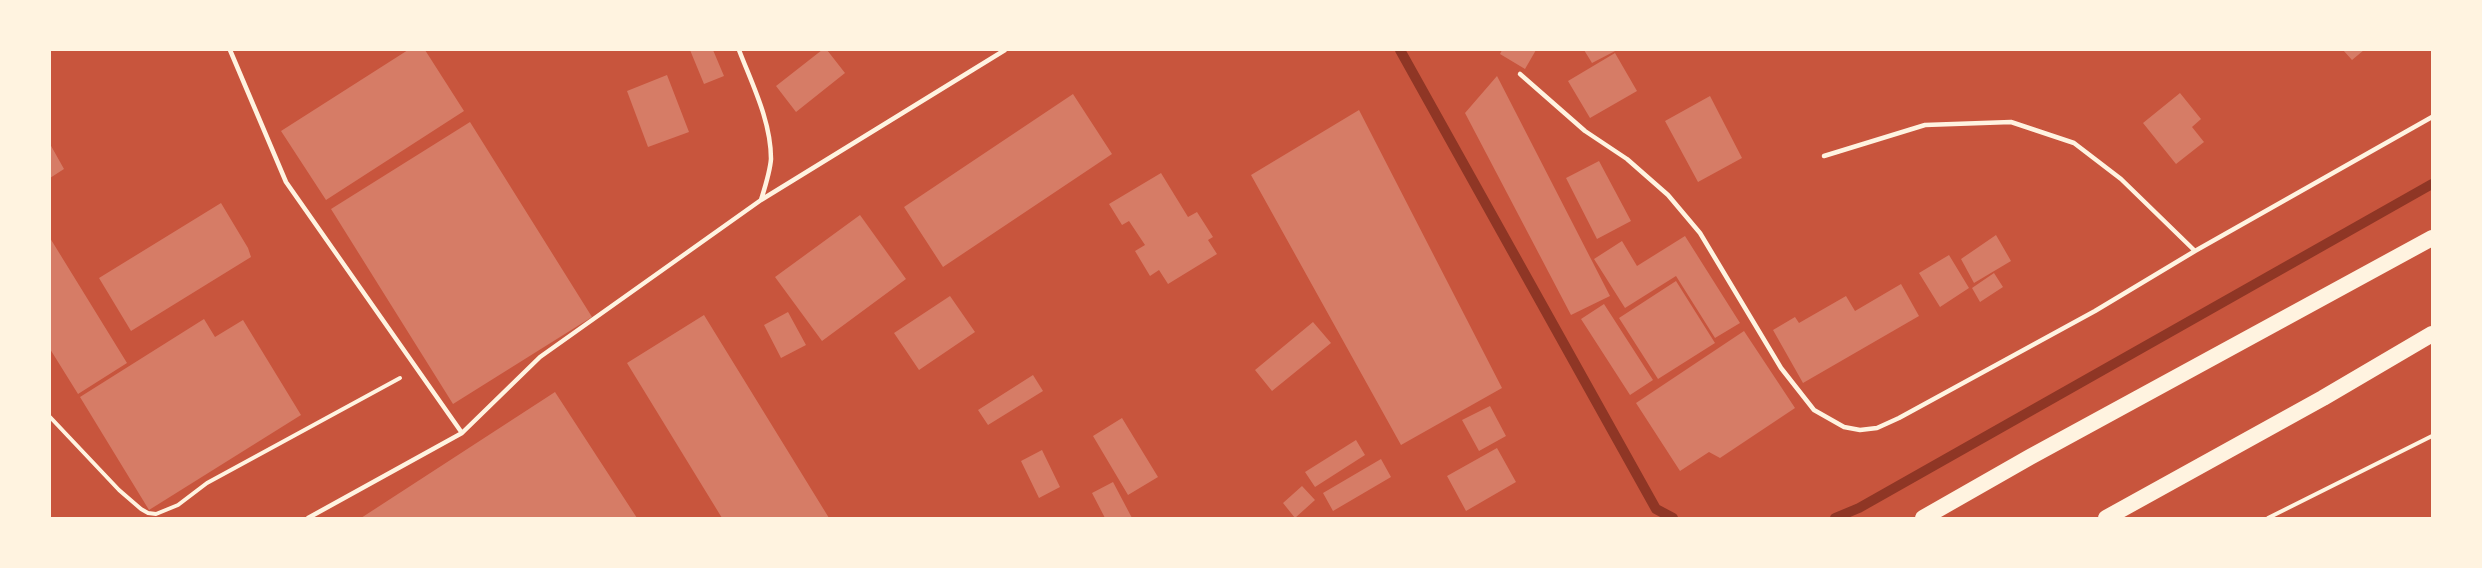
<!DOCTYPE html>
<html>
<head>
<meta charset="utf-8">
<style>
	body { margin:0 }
	#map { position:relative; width:2482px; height:568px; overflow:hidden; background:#c8553d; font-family:Poppins,sans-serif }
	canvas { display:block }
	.frame { position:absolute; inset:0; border:51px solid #fff3e0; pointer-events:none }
</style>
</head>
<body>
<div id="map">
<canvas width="2482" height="568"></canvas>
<div class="frame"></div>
</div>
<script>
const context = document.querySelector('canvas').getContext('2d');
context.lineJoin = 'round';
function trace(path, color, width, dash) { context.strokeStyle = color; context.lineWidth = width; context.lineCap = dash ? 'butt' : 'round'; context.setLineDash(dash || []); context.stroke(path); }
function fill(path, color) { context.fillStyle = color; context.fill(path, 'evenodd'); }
const stream = new Path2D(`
	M 1400,50 L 1656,509 L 1673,518
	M 1835,518 L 1859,508 L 2432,184`);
const building = new Path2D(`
	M 408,50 L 425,50 L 464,111 L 326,200 L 281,131 Z
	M 690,50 L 713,50 L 724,76 L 704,84 Z
	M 822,50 L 827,50 L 845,73 L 796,112 L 776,86 Z
	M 1502,50 L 1536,50 L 1525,69 L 1500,54 Z
	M 1584,50 L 1617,50 L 1592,63 Z
	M 2343,50 L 2364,50 L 2352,60 Z
	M 1615,53 L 1637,91 L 1590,118 L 1568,81 Z
	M 667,75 L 689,132 L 648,147 L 627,91 Z
	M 1497,76 L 1610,296 L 1571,315 L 1465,113 Z
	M 2180,93 L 2201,119 L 2192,127 L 2204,142 L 2176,164 L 2143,123 Z
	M 1073,94 L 1112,154 L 943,267 L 904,207 Z
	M 1710,96 L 1742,158 L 1698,182 L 1665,121 Z
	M 1359,110 L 1502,388 L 1401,445 L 1251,175 Z
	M 470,122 L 592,317 L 453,404 L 331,209 Z
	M 50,144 L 64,169 L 50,178 Z
	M 1599,161 L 1631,221 L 1597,239 L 1566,178 Z
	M 1161,173 L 1188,217 L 1197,212 L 1213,237 L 1208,240 L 1217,254 L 1168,284 L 1159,270 L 1150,276 L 1135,251 L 1145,245 L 1129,221 L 1122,225 L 1109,204 Z
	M 221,203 L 248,248 L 251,257 L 131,331 L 99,278 Z
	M 860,215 L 906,279 L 822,341 L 775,277 Z
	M 1996,235 L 2011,261 L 1974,283 L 1961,259 Z
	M 1685,236 L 1740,323 L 1715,338 L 1676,276 L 1625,308 L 1594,259 L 1622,241 L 1637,266 Z
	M 50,238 L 127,363 L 78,394 L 50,349 Z
	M 1949,255 L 1969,288 L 1940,307 L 1919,273 Z
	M 1994,273 L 2003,287 L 1980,302 L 1972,288 Z
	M 1676,281 L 1715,343 L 1658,379 L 1619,318 Z
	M 1901,284 L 1919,316 L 1803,383 L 1773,330 L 1795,317 L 1799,323 L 1846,296 L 1855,311 Z
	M 950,296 L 975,332 L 919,370 L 894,333 Z
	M 1604,304 L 1653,380 L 1630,395 L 1581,319 Z
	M 788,312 L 806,345 L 781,358 L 764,325 Z
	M 704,315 L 829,518 L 722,518 L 627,363 Z
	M 204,319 L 215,337 L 243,320 L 301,415 L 149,510 L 80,397 Z
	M 1313,322 L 1331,343 L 1272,391 L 1255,370 Z
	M 1744,331 L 1795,408 L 1720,458 L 1709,452 L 1680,471 L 1636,403 Z
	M 1033,375 L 1043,391 L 988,425 L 978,410 Z
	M 555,392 L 637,518 L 361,518 Z
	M 1490,406 L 1506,436 L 1479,451 L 1462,420 Z
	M 1122,418 L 1158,477 L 1128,495 L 1093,436 Z
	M 1356,440 L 1365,455 L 1315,487 L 1305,472 Z
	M 1497,448 L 1516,482 L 1466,511 L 1447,476 Z
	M 1042,450 L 1060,487 L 1039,498 L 1021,461 Z
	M 1381,459 L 1391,477 L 1333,511 L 1323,493 Z
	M 1113,482 L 1132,518 L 1105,518 L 1092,493 Z
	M 1302,486 L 1315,500 L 1295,518 L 1283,503 Z`);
const path = new Path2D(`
	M 50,417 L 119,490 L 141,509 L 148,513 L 156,514 L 178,505 L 207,483 L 400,378
	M 2268,518 L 2432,436`);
const service = new Path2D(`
	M 230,50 L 286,182 L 462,433
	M 1520,74 L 1585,131 L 1627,159 L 1668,195 L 1700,233 L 1781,368 L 1814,410 L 1844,427 L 1860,430 L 1877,428 L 1899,418 L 2095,311 L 2195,251 L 2432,117
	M 1824,156 L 1925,125 L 2011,122 L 2074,143 L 2121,179 L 2195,251
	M 761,200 L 1005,50
	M 308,518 L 462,433 L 540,357 L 761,200 C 765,187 770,172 771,159 C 771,121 752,84 739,50`);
const trunk = new Path2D(`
	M 1923,518 L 2030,457 L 2432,238
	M 2106,518 L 2323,398 L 2432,334`);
trace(stream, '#8f3625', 10);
fill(building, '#d67c66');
trace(path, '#fff3e0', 4);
trace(service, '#fff3e0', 4.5);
trace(trunk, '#fff3e0', 16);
</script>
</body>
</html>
